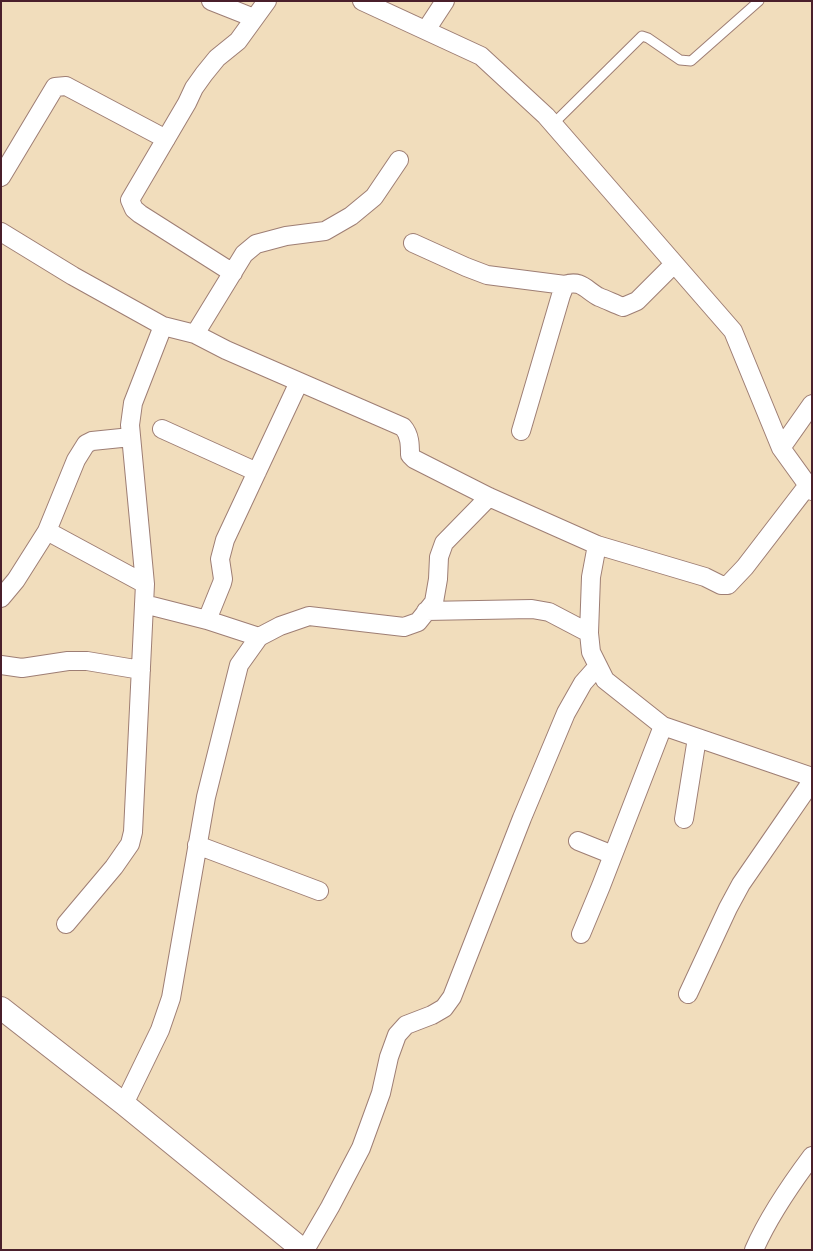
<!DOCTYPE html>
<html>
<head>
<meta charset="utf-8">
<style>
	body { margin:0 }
	#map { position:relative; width:813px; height:1251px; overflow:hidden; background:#f1ddbc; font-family:"Balsamiq Sans",sans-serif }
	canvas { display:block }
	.frame { position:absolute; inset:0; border:2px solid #4a1f2b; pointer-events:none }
</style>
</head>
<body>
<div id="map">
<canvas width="813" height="1251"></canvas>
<div class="frame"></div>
</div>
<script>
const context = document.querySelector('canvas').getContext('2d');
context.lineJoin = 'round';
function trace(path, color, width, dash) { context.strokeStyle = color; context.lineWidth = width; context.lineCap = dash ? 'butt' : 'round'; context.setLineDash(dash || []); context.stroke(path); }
const service = new Path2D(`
	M 553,124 L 642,36 L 648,38 L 680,60 L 691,61 L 759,1`);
const minor = new Path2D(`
	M 211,1 L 254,18
	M 362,1 L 481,56 L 546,116 L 733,331 L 781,448 L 812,491
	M 426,30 L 445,1
	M 1,177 L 55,87 L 66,86 L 166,139
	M 1,232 L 73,276 L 163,326 L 195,334 L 226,350 L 403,427 C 410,435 410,445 410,455 L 414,459 L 489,497 L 597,545 L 705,577 L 721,585 L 728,585 L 745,567 L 808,485
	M 413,243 L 466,267 L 487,275 L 565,285
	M 233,273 L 140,214 L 134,209 L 130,200 L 187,103 L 194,88 L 204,74 L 217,58 L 238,41 L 267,1
	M 195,334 L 244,254 L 256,244 L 286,236 L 325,231 L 351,216 L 374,197 L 399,160
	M 162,429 L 257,472
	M 521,431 L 561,295 L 565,285 C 581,279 587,291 599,297 C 607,300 615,304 623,307 L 637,301 L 674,264
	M 781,448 L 812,404
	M 47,531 L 145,584
	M 597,545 L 591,577 L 589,633 L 591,652 L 605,680 L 663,726 L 812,777
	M 1,598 L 16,580 L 47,531 L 76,460 L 86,444 L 92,441 L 131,437
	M 144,604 L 207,620 L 259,637
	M 426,611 L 532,609 L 549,612 L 589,633
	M 207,620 L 222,583 L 223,579 L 220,559 L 225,540 L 299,382
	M 1,665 L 22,668 L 68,661 L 87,661 L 141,670
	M 684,819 L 697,738
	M 578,841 L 613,855
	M 197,845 L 319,891
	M 66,924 L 114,867 L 130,844 L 133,832 L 145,584 L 130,425 L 133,403 L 163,326
	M 581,934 L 601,886 L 663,726
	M 688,994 L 728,908 L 741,884 L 812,781
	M 124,1104 L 160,1030 L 171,998 L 206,797 L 239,665 L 259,637 L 280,626 L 309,616 L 404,627 L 418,622 L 434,602 L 438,579 L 439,557 L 444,543 L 489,497
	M 305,1250 L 330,1207 L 361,1148 L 381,1093 L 389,1057 L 397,1035 L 406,1025 L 432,1015 L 444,1008 L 452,997 L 522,818 L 566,713 L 583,683 L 598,666
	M 754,1250 C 768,1218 791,1184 812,1156`);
const tertiary = new Path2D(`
	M 1,1008 L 124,1104 L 303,1250`);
trace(service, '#9e7e74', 11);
trace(minor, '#9e7e74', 20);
trace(tertiary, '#9e7e74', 24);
trace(service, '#fff', 9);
trace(minor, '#fff', 18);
trace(tertiary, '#fff', 22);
</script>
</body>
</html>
